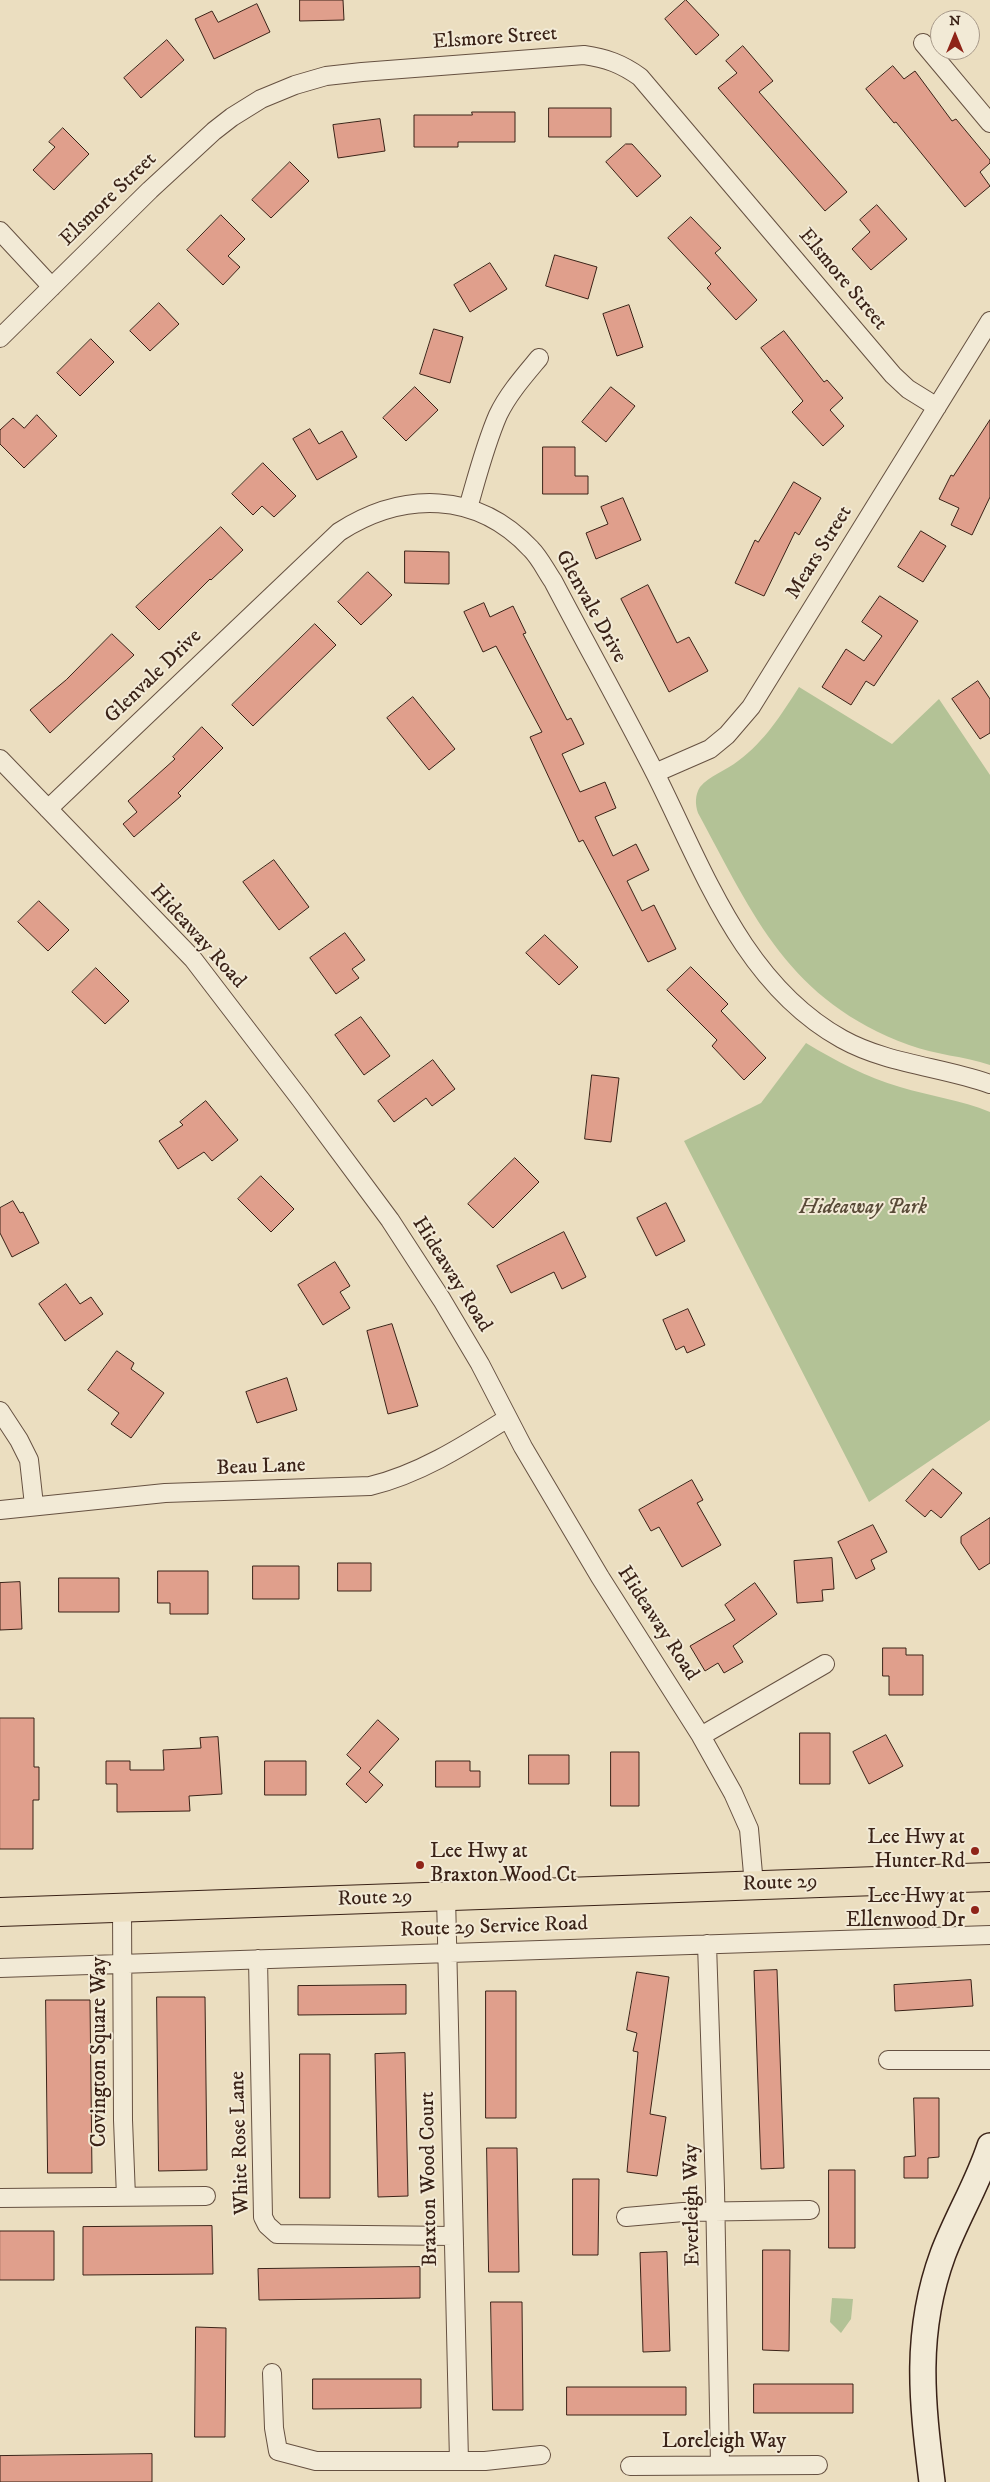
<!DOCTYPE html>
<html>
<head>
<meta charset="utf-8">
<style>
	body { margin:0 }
	#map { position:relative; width:990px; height:2482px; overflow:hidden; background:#ebdec0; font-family:"IM FELL DW Pica",serif }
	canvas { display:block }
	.north { position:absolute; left:930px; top:10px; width:50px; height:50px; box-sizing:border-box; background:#f2ead6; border:1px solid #a89a8a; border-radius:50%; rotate:0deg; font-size:14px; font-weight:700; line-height:20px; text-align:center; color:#3a2217 }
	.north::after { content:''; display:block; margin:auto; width:18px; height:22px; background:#8f2418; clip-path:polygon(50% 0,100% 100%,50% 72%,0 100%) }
</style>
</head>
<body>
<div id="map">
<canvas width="990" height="2482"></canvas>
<div class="north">N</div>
</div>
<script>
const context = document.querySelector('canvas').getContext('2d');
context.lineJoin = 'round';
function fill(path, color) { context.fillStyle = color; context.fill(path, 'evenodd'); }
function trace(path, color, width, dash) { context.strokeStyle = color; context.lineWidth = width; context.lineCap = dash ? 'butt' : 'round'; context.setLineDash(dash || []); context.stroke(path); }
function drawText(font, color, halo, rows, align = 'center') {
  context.font = font + ' "IM FELL DW Pica",serif'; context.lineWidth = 4; context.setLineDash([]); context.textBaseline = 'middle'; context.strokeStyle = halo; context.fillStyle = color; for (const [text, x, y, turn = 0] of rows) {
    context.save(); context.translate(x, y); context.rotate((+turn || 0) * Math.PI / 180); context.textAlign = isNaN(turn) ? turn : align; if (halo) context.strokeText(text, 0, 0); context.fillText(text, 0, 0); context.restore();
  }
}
const green = new Path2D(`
	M 799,687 L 892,744 L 939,699 L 990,775 L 990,1065 C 964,1056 935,1055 909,1045 C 788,1000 755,918 698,813 C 695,804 695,795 700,787 C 709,776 727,770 738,761 C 765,741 781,715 799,687 Z
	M 806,1043 C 836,1061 866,1077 900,1087 C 930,1096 961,1100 990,1112 L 990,1420 L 869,1502 L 684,1141 L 761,1103 Z
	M 832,2298 L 853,2299 L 851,2319 L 841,2333 L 830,2322 Z`);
const building = new Path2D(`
	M 300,0 L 343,0 L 344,20 L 300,21 Z
	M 686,0 L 719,35 L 696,55 L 665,19 Z
	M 257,4 L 270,32 L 214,59 L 195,19 L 212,11 L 218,22 Z
	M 167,40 L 184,60 L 141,98 L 124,78 Z
	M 743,46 L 773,81 L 759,92 L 847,192 L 825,211 L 718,88 L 737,73 L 726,61 Z
	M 893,66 L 904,79 L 915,71 L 952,121 L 956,119 L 990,160 L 990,163 L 980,172 L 990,186 L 965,207 L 896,122 L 894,123 L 866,89 Z
	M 549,108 L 611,108 L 611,137 L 549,137 Z
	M 472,112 L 515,112 L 515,142 L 458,142 L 458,147 L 414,147 L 414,115 L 472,115 Z
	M 380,119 L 385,151 L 338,158 L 333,125 Z
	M 63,128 L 89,154 L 54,190 L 33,170 L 55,147 L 49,142 Z
	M 626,144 L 632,144 L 661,176 L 637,197 L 606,162 Z
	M 290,162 L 309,181 L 271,218 L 252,200 Z
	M 877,205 L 907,239 L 871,270 L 852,249 L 870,232 L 860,220 Z
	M 221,215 L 245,239 L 228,256 L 240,267 L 223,285 L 187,250 Z
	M 691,217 L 721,248 L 715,253 L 757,300 L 736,320 L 707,288 L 711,284 L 668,238 Z
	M 555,255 L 597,267 L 588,299 L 546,286 Z
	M 490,263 L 507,289 L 470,312 L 454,285 Z
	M 159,303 L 179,324 L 150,351 L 130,331 Z
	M 629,305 L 643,347 L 617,356 L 603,314 Z
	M 434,329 L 463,337 L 450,383 L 420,374 Z
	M 784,331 L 824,382 L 827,380 L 843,398 L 830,410 L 844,426 L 823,446 L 792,412 L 803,401 L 761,348 Z
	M 91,339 L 114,362 L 80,396 L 57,373 Z
	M 415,387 L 438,410 L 406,441 L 383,418 Z
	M 611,387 L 635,406 L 606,442 L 582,422 Z
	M 37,415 L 57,436 L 24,468 L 0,444 L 0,430 L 13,418 L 24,428 Z
	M 990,420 L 990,497 L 972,535 L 951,525 L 959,508 L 939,499 L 951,475 L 953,476 Z
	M 310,429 L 319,444 L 342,431 L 357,457 L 317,480 L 293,439 Z
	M 543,447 L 575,447 L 575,476 L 588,476 L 588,494 L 543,494 Z
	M 263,463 L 296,496 L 274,517 L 262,506 L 253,515 L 232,494 Z
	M 794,482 L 821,498 L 799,535 L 795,532 L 764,596 L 735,583 L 755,540 L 758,542 Z
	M 623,498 L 641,540 L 596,559 L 586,533 L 608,524 L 601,507 Z
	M 221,527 L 243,550 L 211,580 L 210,579 L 159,630 L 136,607 Z
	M 921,531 L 946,546 L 923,582 L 898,567 Z
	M 405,551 L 449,552 L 449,584 L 405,583 Z
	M 368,572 L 392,595 L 361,625 L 338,602 Z
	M 648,585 L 677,643 L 689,637 L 708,671 L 669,692 L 621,599 Z
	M 880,596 L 918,621 L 874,686 L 866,681 L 851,705 L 822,687 L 846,649 L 864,661 L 882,636 L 862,622 Z
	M 484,603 L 490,617 L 513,606 L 526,633 L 523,634 L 567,720 L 571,718 L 584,744 L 562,754 L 580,792 L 605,782 L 616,808 L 595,817 L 613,856 L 636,844 L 649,870 L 627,881 L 642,911 L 654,905 L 676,949 L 648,962 L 583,840 L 579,842 L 530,737 L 542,732 L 496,646 L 483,652 L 464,612 Z
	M 315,624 L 336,645 L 253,726 L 232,705 Z
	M 112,634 L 134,655 L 50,733 L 30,710 L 66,680 Z
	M 978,681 L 990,699 L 990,733 L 980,739 L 952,699 Z
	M 413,697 L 455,749 L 429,770 L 387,718 Z
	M 202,727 L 223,748 L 178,793 L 181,796 L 134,837 L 123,824 L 137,812 L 128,801 L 175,759 L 173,757 Z
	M 274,860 L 309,907 L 279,930 L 243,882 Z
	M 39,901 L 69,930 L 48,951 L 18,922 Z
	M 345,933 L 365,960 L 352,969 L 359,978 L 336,994 L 310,958 Z
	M 545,935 L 578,967 L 559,985 L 526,953 Z
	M 691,967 L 728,1004 L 721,1011 L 766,1058 L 744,1080 L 712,1046 L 717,1040 L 667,990 Z
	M 96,968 L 129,1001 L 105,1024 L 72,992 Z
	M 361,1017 L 390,1056 L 364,1075 L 335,1035 Z
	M 433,1060 L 455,1089 L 432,1106 L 426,1098 L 394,1122 L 378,1101 Z
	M 592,1075 L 619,1078 L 611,1142 L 585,1139 Z
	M 206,1101 L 238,1140 L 212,1161 L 204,1152 L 178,1169 L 159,1141 L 183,1125 L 180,1122 Z
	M 515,1158 L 539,1182 L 493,1228 L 468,1204 Z
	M 261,1176 L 294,1209 L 271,1232 L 238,1199 Z
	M 13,1201 L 20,1213 L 23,1212 L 39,1243 L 12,1257 L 0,1233 L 0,1208 Z
	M 666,1203 L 685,1241 L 656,1256 L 637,1218 Z
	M 564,1232 L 586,1277 L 562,1289 L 554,1272 L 511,1293 L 497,1266 Z
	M 335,1262 L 350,1286 L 340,1292 L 350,1308 L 323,1325 L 298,1285 Z
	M 66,1284 L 80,1304 L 91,1297 L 103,1314 L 65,1341 L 39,1304 Z
	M 688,1309 L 705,1345 L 687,1353 L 684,1346 L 676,1350 L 663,1320 Z
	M 392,1324 L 418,1406 L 388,1414 L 367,1331 Z
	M 117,1351 L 134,1363 L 131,1369 L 164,1393 L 131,1438 L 111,1424 L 119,1413 L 88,1390 Z
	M 287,1378 L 297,1410 L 257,1423 L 246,1392 Z
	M 933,1469 L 962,1493 L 941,1518 L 931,1510 L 925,1517 L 906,1501 Z
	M 692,1480 L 703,1500 L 697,1503 L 721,1545 L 682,1567 L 659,1527 L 651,1531 L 639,1510 Z
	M 990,1518 L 990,1563 L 979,1570 L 961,1543 L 961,1537 Z
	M 873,1525 L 887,1552 L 871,1560 L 875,1569 L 856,1579 L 838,1542 Z
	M 832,1558 L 834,1589 L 822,1590 L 823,1601 L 797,1603 L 794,1561 Z
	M 338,1563 L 371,1563 L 371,1591 L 338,1591 Z
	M 253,1566 L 299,1566 L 299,1599 L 253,1599 Z
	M 158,1571 L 208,1571 L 208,1614 L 170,1614 L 170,1603 L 158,1603 Z
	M 59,1578 L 119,1578 L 119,1612 L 59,1612 Z
	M 20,1582 L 22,1629 L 0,1630 L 0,1583 Z
	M 755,1583 L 777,1614 L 733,1646 L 743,1662 L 724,1673 L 718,1663 L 705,1671 L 690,1646 L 735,1620 L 725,1605 Z
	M 883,1648 L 906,1648 L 906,1655 L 923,1655 L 923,1695 L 889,1695 L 889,1676 L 883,1676 Z
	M 0,1718 L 34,1718 L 34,1767 L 39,1767 L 39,1800 L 33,1800 L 33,1849 L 0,1849 Z
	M 378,1720 L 399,1739 L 369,1772 L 383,1785 L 366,1803 L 346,1784 L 361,1768 L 347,1755 Z
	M 800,1733 L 830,1733 L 830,1784 L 800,1784 Z
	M 886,1735 L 903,1766 L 869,1784 L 853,1752 Z
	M 218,1737 L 222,1794 L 189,1796 L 190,1811 L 117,1812 L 117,1784 L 106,1784 L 106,1761 L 130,1761 L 130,1770 L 164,1770 L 163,1750 L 201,1748 L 200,1738 Z
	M 611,1752 L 639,1752 L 639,1806 L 611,1806 Z
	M 529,1755 L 569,1755 L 569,1784 L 529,1784 Z
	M 265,1761 L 306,1761 L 306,1795 L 265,1795 Z
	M 436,1761 L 470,1761 L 470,1771 L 480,1771 L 480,1787 L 436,1787 Z
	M 777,1970 L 784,2168 L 761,2169 L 754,1971 Z
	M 637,1972 L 669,1977 L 650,2114 L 666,2117 L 657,2176 L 627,2172 L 638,2052 L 633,2051 L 637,2033 L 627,2030 Z
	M 971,1980 L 973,2006 L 895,2011 L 894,1985 Z
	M 406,1985 L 406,2014 L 298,2015 L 298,1986 Z
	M 486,1991 L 516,1991 L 516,2118 L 486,2118 Z
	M 157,1997 L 205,1997 L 207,2170 L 159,2171 Z
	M 46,2000 L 90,2000 L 92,2173 L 48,2173 Z
	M 405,2053 L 408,2196 L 378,2197 L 375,2054 Z
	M 300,2054 L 330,2054 L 330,2198 L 300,2198 Z
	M 914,2098 L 939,2098 L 939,2157 L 928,2158 L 928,2178 L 904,2178 L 904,2157 L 915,2156 Z
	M 487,2148 L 517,2148 L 519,2272 L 489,2272 Z
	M 829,2170 L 855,2170 L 855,2248 L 829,2248 Z
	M 573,2179 L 599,2179 L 598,2255 L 573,2255 Z
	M 212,2226 L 213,2274 L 83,2275 L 83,2227 Z
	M 0,2231 L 54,2231 L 54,2280 L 0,2280 Z
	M 763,2250 L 790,2250 L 789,2351 L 763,2350 Z
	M 667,2252 L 670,2351 L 643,2352 L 640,2253 Z
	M 420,2267 L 420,2298 L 259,2300 L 258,2269 Z
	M 491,2302 L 522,2302 L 523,2410 L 493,2410 Z
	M 196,2327 L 226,2328 L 225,2437 L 195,2437 Z
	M 313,2379 L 421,2379 L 421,2408 L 313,2409 Z
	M 754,2384 L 853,2384 L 853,2413 L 754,2413 Z
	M 567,2387 L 686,2387 L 686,2415 L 567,2415 Z
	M 152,2454 L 152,2482 L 0,2482 L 0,2456 Z`);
const street = new Path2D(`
	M 923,43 L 990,123
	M 0,231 L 52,287
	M 0,338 L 150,190 L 214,131 L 232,117 L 261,99 L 295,85 L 326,76 L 362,72 L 584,55 C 606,58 622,64 640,77 L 893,375 L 908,389 L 937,407
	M 468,508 C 477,477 485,445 498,415 C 508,394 524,376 539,358
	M 0,759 L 193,959 L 301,1100 L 390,1220 L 442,1300 L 480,1364 L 523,1447 L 600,1577 L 701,1736 L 733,1793 L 749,1829 L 754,1885
	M 655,773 L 710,749 L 727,735 L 751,707 L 990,321
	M 48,809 L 339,532 C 403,491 477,491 531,549 C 540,558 546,571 553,581 C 587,646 623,710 656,775 C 704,871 743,984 842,1039 C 887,1064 942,1067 990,1084
	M 0,1411 L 19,1440 L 29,1460 L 34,1505
	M 0,1510 L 165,1493 L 370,1486 C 420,1474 465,1445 508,1418
	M 701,1736 L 825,1664
	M 122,1907 L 123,2120 L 126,2197
	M 707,1944 L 715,2188 L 720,2465
	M 258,1959 L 263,2217 L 267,2225 L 277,2234 L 453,2236
	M 0,1968 L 990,1935
	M 888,2060 L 990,2060
	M 0,2198 L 206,2196
	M 626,2217 L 683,2212 L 810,2210
	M 272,2373 L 274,2428 L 278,2451 L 316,2461 L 459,2461 L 446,1896
	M 459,2461 L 485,2461 L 541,2455
	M 630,2466 L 818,2465`);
const secondary = new Path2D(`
	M 932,2482 C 922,2401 914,2333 943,2254 C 957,2217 978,2183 990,2146`);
const primary = new Path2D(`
	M 0,1912 L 990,1877`);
const markers = [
	[975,1851,5,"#8f2418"],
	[420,1865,5,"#8f2418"],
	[975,1910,5,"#8f2418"]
];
const streetNames = [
	["Elsmore Street",495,39,-4],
	["Elsmore Street",109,200,-44],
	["Elsmore Street",842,280,50],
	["Mears Street",820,553,-58],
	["Glenvale Drive",590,607,61],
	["Glenvale Drive",154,677,-44],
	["Hideaway Road",197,937,48],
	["Hideaway Road",451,1275,58],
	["Beau Lane",261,1468,-2],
	["Hideaway Road",657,1624,57],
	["Route 29",780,1884,-2],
	["Route 29",375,1899,-2],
	["Route 29 Service Road",494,1928,-2],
	["Covington Square Way",101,2052,-90],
	["White Rose Lane",241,2143,-92],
	["Braxton Wood Court",430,2179,-91],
	["Everleigh Way",693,2205,-91],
	["Loreleigh Way",724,2443]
];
const parkNames = [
	["Hideaway Park",863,1209]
];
const poiNames = [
	["Lee Hwy at",965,1839],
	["Hunter Rd",965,1863],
	["Lee Hwy at",430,1853,"left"],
	["Braxton Wood Ct",430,1877,"left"],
	["Lee Hwy at",965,1898],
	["Ellenwood Dr",965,1922]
];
fill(green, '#b3c296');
fill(building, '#e09f8c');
trace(building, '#3a2217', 1);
trace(street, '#665141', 20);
trace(secondary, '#3a2217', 28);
trace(primary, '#3a2217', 30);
trace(street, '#f2ead6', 18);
trace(secondary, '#f2ead6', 25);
trace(primary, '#ebdec0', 28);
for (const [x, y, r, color] of markers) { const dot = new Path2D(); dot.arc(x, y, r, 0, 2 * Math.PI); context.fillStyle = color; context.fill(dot); trace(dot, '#f2ead6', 2); }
drawText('21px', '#3a2217', '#f2ead6', streetNames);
drawText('italic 21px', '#584a37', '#f2ead6', parkNames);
drawText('21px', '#3a2217', '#f2ead6', poiNames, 'right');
</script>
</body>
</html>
